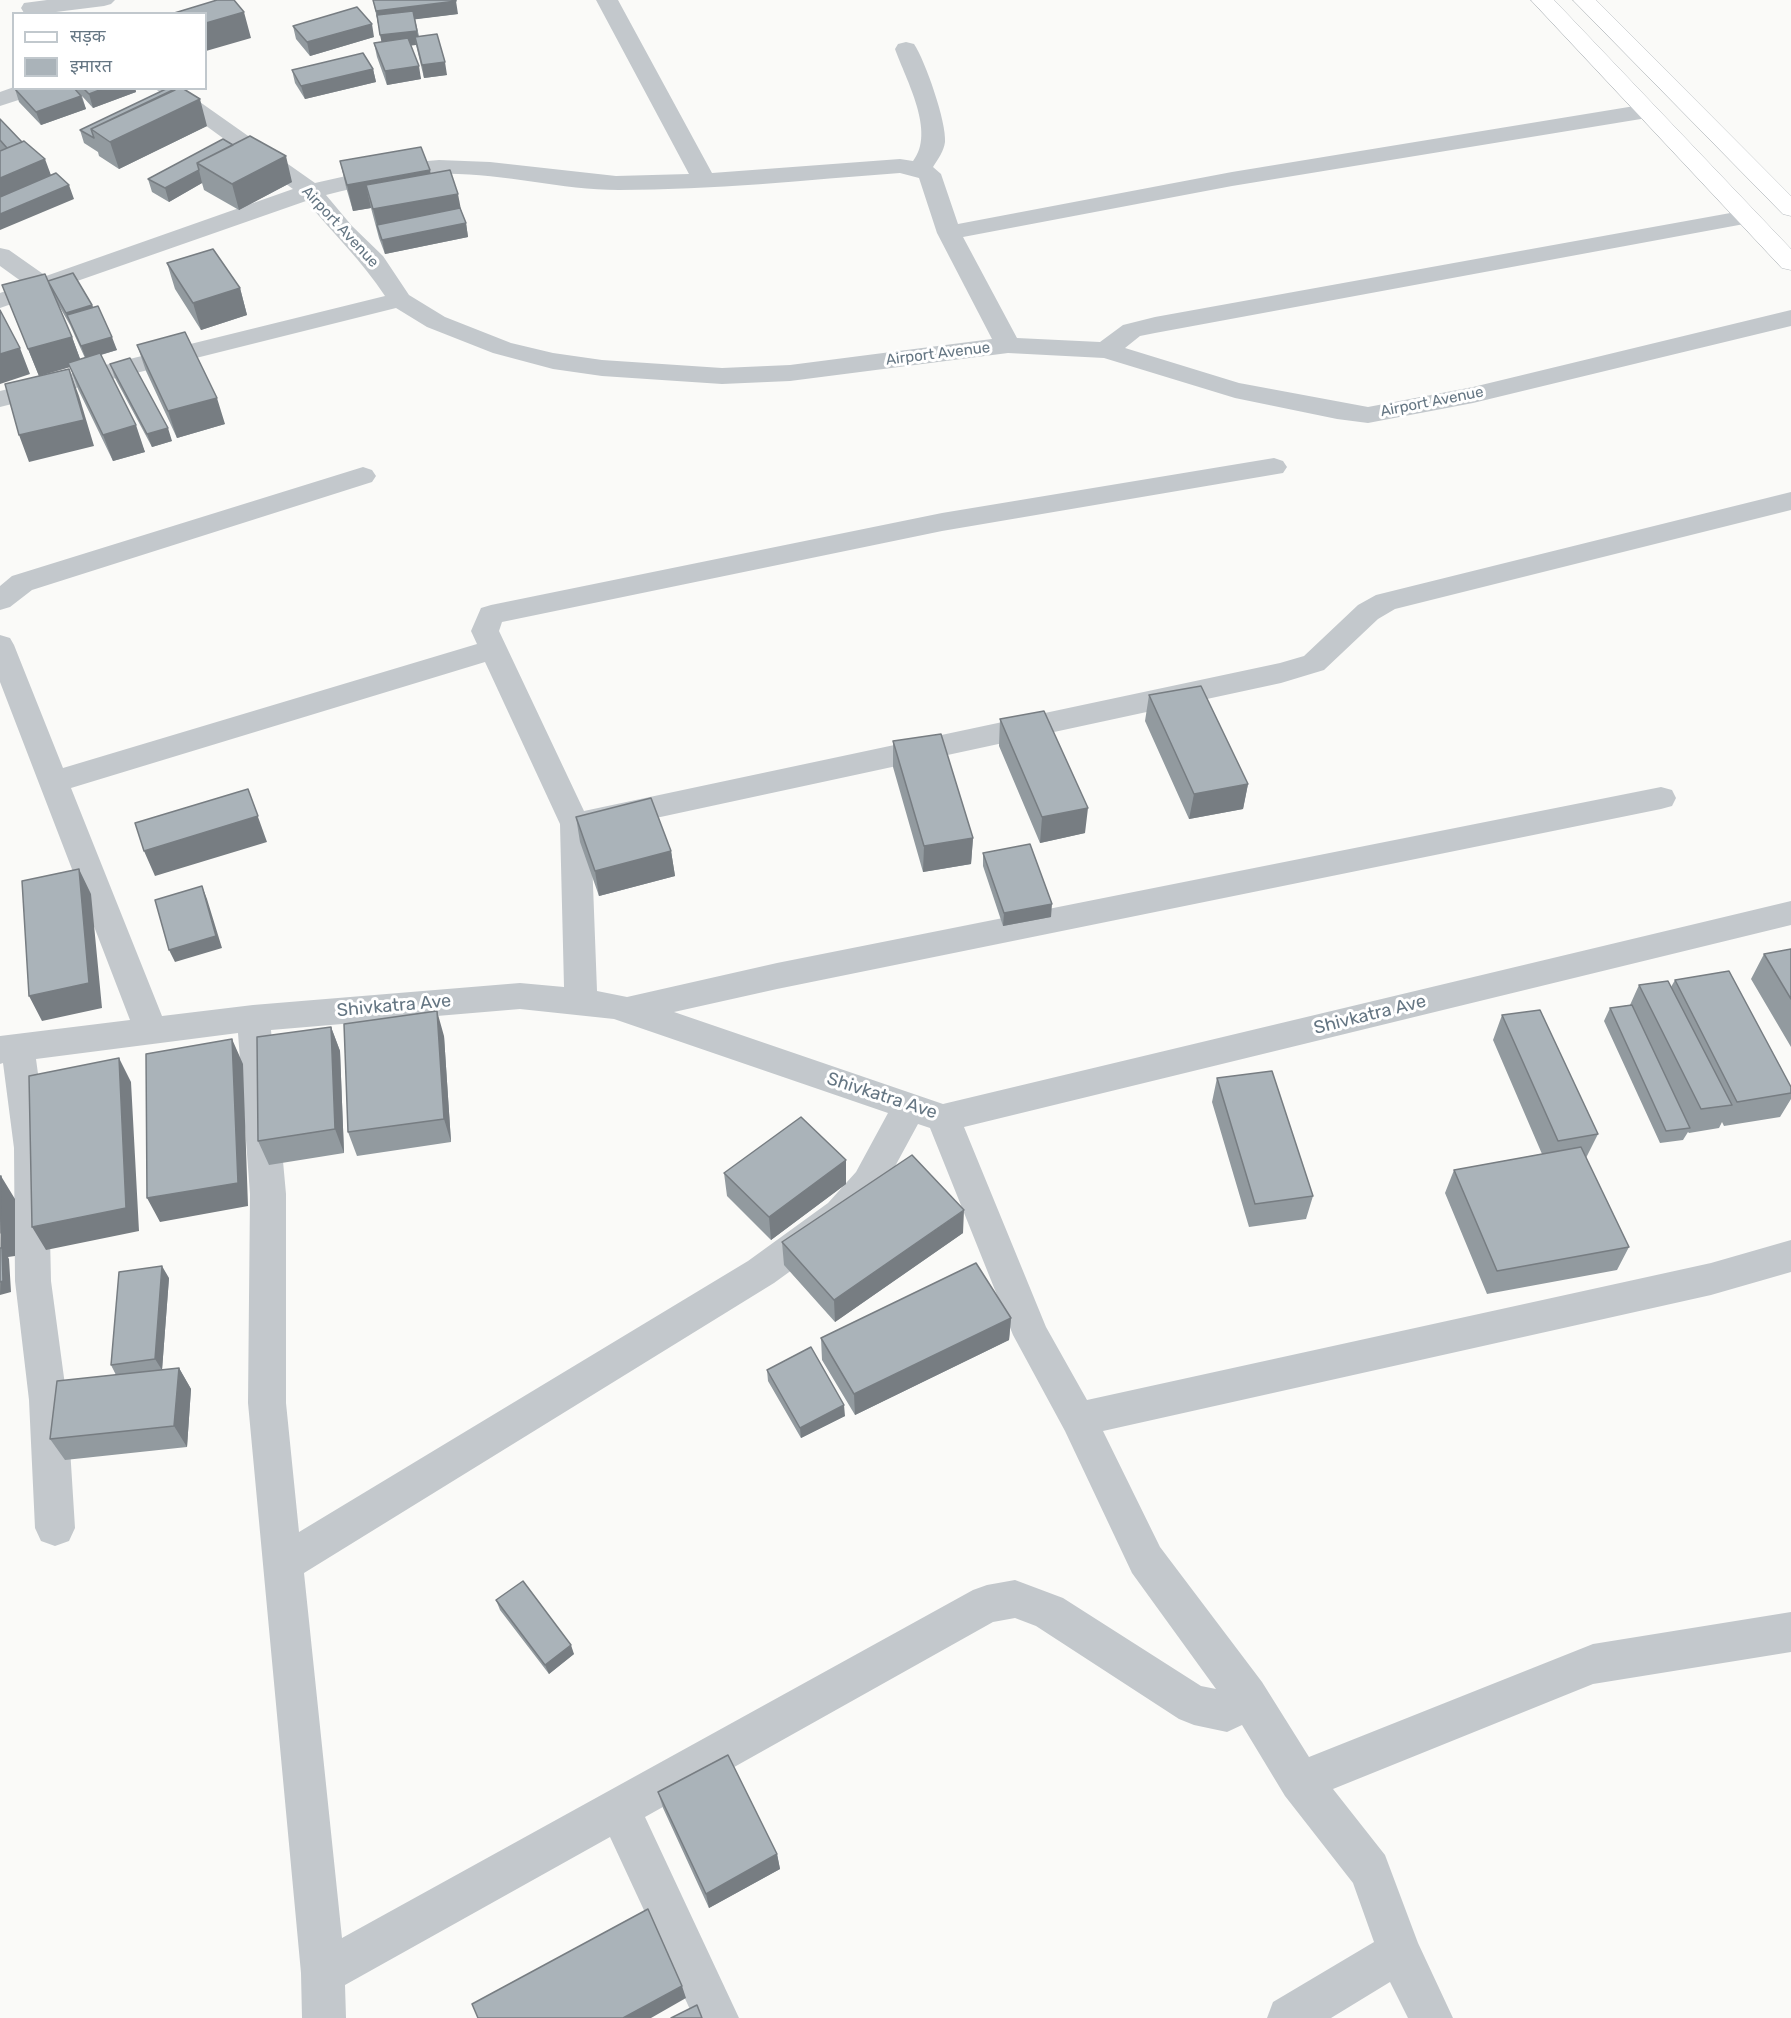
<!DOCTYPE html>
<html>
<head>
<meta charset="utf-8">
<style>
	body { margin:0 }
	#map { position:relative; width:1791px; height:2018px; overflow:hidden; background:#fafaf8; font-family:Rubik,"Noto Sans Devanagari",sans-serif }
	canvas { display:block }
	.legend { position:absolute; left:12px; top:12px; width:195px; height:78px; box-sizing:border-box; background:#fff; border:2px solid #c1c8cd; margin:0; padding:8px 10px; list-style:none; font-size:18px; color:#657683 }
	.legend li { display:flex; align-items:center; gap:12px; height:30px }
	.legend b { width:30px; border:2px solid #c1c8cd }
</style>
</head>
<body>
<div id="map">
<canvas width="1791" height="2018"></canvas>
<ul class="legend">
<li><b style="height:8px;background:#fff"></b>सड़क</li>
<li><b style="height:16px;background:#aab3b9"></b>इमारत</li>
</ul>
</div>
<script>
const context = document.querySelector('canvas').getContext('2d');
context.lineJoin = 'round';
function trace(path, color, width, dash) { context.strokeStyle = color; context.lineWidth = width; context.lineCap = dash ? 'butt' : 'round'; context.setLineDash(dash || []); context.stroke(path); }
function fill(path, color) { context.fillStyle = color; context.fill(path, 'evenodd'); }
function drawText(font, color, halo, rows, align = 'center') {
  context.font = font + ' Rubik,sans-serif'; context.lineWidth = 6; context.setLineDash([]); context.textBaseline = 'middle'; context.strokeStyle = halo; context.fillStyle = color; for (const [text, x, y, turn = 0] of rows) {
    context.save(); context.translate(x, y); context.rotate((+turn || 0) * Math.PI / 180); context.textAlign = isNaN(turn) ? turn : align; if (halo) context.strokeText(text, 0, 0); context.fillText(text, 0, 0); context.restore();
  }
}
const minor = new Path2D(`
	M 47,0 L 115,0 L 111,4 L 104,6 L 40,14 L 24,13 L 21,8 L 24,3 Z
	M 596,0 L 618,0 L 712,173 L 900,159 L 913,161 C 936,132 906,80 895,49 L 898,44 L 906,42 L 914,44 C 925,60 947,123 945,142 C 944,151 938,159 933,167 L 941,174 L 958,224 L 1232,172 L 1647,104 L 1655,106 L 1658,111 L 1655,116 L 1647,118 L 1232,186 L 963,237 L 1017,338 L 1100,342 L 1123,325 L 1155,317 L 1747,210 L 1755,212 L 1759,217 L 1755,222 L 1155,333 L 1140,336 L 1125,348 L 1239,383 L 1368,407 L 1473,387 L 1791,310 L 1791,326 L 1473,403 L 1368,423 L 1337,419 L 1235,398 L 1104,358 L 1008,353 L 790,381 L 722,384 L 602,376 L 553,369 L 493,353 L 427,327 L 396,308 L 0,407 L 0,391 L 385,296 C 362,261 333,233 306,201 L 0,308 L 0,293 L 25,284 L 0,266 L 0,248 L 9,250 L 46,276 L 293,189 L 154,88 L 180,88 L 315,183 L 404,163 L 439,160 L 490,162 L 616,176 L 689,174 ZM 900,173 L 919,178 L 937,233 L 992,339 L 790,365 L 722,368 L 602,360 L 553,353 L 511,343 L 445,317 L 409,295 L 383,256 L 352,226 L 326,195 C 363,186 400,176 438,174 C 499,172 558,190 619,190 C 713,190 806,180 900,173 Z
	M 14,87 L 14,88 L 43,88 L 40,93 L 0,106 L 0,92 Z
	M 1274,458 L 1283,461 L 1287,467 L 1283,473 L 942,531 L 502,622 L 499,631 L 584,811 L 1280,663 L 1304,656 L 1358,605 L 1376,595 L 1791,492 L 1791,510 L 1395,609 L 1378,619 L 1324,670 L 1281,683 L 591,832 L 597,991 L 627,997 L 777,963 L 1661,787 L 1672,790 L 1676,798 L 1672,806 L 1661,809 L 777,989 L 674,1012 L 943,1104 L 1791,901 L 1791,925 L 964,1127 L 1046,1327 L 1087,1400 L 1711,1263 L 1791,1240 L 1791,1272 L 1711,1295 L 1103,1431 L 1160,1547 L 1262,1682 L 1309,1757 L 1593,1644 L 1791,1612 L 1791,1652 L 1593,1684 L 1333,1789 L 1385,1855 L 1418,1943 L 1453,2018 L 1408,2018 L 1390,1982 L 1331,2018 L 1267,2018 L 1273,2002 L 1374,1942 L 1353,1883 L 1285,1796 L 1242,1725 L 1227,1732 L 1194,1725 L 1179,1719 L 1036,1626 L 1015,1618 L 993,1622 L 645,1817 L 739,2018 L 694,2018 L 610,1837 L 345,1985 L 346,2018 L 302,2018 L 301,1973 L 248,1403 L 250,1194 L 238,1033 L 36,1059 L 48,1148 L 51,1281 L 67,1400 L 75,1528 L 69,1541 L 55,1546 L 41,1541 L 35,1528 L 29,1400 L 15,1281 L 14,1148 L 3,1063 L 0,1064 L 0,1036 L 130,1020 L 0,682 L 0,635 L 10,638 L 14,645 L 63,768 L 477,644 L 471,631 L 481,608 L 491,605 L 942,513 ZM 485,662 L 560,824 L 564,987 L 520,983 L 253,1005 L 162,1016 L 71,788 ZM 520,1009 L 614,1019 L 888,1113 L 856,1172 L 828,1203 L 748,1261 L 299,1532 L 286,1403 L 286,1194 L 271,1030 ZM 918,1124 L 930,1128 L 1013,1335 L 1065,1431 L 1132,1573 L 1216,1689 L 1201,1686 L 1063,1598 L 1015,1580 L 987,1585 L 973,1590 L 342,1938 L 304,1573 L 774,1283 L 854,1225 L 880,1194 Z
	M 363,467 L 372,470 L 376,476 L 372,482 L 32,590 L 10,607 L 0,610 L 0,586 L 12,576 Z`);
const major = new Path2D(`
	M 1531,0 L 1554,0 L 1791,249 L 1791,270 L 1782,268 Z
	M 1573,0 L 1596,0 L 1791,196 L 1791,216 L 1783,214 Z`);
const wall = new Path2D(`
	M 373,0 L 458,14 L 415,19 L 419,36 L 447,75 L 424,78 L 416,45 L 411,45 L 421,79 L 387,85 L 377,57 L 374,43 L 382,42 Z
	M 293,26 L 374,37 L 310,56 L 296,39 Z
	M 373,69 L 376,82 L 305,99 L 295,83 L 292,70 Z
	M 16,88 L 135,88 L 136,92 L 93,108 L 82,96 L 86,109 L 41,125 L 19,102 L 15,89 Z
	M 0,119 L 22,142 L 0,178 Z
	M 207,126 L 119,169 L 99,156 L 98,152 L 84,143 L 80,130 Z
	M 223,139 L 292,182 L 239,210 L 204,190 L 202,183 L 169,202 L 152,192 L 148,179 Z
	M 340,161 L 430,170 L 430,174 L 462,213 L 466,223 L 468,237 L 385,254 L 379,238 L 371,208 L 353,211 L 346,187 Z
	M 167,263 L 240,288 L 247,315 L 201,330 L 175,289 Z
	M 48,281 L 92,305 L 117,350 L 101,355 L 145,452 L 113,461 L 78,389 L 70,367 L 39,376 L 2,285 ZM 58,304 L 70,325 L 85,358 L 80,359 L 72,337 Z
	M 137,345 L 225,424 L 177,438 L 146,371 Z
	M 110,364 L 172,441 L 152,447 L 115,378 Z
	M 1149,695 L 1248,784 L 1243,809 L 1189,819 L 1145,721 Z
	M 1000,719 L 1085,833 L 1040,843 L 999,746 Z
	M 893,741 L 973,838 L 971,864 L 923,872 L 893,767 Z
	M 576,817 L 671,851 L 675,876 L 599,896 L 580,842 Z
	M 983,853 L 1051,917 L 1003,926 L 983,866 Z
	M 1791,949 L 1791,1047 L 1751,979 L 1764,954 Z
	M 1675,980 L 1791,1087 L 1791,1099 L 1780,1117 L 1724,1126 L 1722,1122 L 1719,1128 L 1689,1133 L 1688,1132 L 1683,1140 L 1660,1143 L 1604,1021 L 1610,1008 L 1630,1005 L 1639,985 L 1671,987 Z
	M 1502,1015 L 1598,1134 L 1586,1158 L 1629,1247 L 1617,1270 L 1487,1294 L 1445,1193 L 1454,1170 L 1542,1154 L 1493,1040 Z
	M 331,1027 L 340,1051 L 344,1153 L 269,1165 L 258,1141 Z
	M 444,1036 L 451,1142 L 357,1156 L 348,1132 Z
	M 1217,1078 L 1313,1196 L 1306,1219 L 1249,1227 L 1212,1102 Z
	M 846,1160 L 846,1184 L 771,1240 L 727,1196 L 724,1173 Z
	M 963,1233 L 835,1322 L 784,1265 L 782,1242 Z
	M 169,1278 L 162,1370 L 179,1368 L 191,1389 L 187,1447 L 65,1460 L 50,1439 L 116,1375 L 111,1365 Z
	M 1011,1318 L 1009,1340 L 855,1415 L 822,1360 L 821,1338 Z
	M 767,1370 L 845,1416 L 801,1438 L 768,1381 Z
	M 496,1600 L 574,1654 L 549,1674 L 500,1610 Z
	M 658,1792 L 777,1854 L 780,1869 L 709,1908 L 663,1808 Z`);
const shadedWall = new Path2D(`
	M 456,1 L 458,14 L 378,24 L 376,11 Z
	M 244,12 L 251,38 L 206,51 L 206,23 Z
	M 372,24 L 374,37 L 310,56 L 307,42 Z
	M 417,31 L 420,44 L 415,37 L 416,45 L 383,49 L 380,35 Z
	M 445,62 L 447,75 L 424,78 L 422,65 Z
	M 419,66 L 421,79 L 387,85 L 385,71 Z
	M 373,69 L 376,82 L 305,99 L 301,86 Z
	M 105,88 L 135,88 L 136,92 L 93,108 L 89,94 Z
	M 81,96 L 86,109 L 41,125 L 36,112 Z
	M 200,99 L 207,126 L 119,169 L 110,142 Z
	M 286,156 L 292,182 L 239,210 L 232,184 Z
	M 45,159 L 55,186 L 0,209 L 0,178 Z
	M 199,170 L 202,183 L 169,202 L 165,188 Z
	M 430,170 L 435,196 L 366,185 L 371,208 L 353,211 L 347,185 Z
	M 69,185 L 74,199 L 0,230 L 0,214 Z
	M 458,194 L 463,220 L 377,225 L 373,209 Z
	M 466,223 L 468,237 L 385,254 L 382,240 Z
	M 240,288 L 247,315 L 201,330 L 193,303 Z
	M 92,305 L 97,318 L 68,318 L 66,313 Z
	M 72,337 L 82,364 L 68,363 L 70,367 L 39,376 L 28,349 Z
	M 112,337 L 117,350 L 86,359 L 81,346 Z
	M 20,348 L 30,374 L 0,384 L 0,354 Z
	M 69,369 L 79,396 L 94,446 L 29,462 L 19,435 Z
	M 217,398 L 225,424 L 177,438 L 168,411 Z
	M 136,425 L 145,452 L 113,461 L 103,435 Z
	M 168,428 L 172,441 L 152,447 L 147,434 Z
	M 1248,784 L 1243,809 L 1189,819 L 1194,794 Z
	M 248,789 L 267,842 L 155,876 L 144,851 Z
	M 1088,808 L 1085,833 L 1040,843 L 1042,817 Z
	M 973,838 L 971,864 L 923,872 L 924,846 Z
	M 671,851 L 675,876 L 599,896 L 595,871 Z
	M 79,869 L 91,894 L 102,1008 L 42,1021 L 29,996 Z
	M 202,886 L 207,899 L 222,948 L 175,962 L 169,950 Z
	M 1052,904 L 1051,917 L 1003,926 L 1004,913 Z
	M 437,1011 L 444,1036 L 451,1142 L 444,1119 Z
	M 331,1027 L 340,1051 L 344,1153 L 335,1129 Z
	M 232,1039 L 243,1064 L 248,1206 L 160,1222 L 147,1198 Z
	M 119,1058 L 131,1082 L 139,1231 L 46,1250 L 32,1227 Z
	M 846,1160 L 846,1184 L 771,1240 L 769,1217 Z
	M 1,1176 L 15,1199 L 15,1256 L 8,1257 L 9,1259 L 11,1292 L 0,1295 Z
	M 964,1210 L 963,1233 L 835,1322 L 834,1300 Z
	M 162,1266 L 169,1278 L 162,1370 L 155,1359 Z
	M 1011,1318 L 1009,1340 L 855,1415 L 854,1394 Z
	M 179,1368 L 191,1389 L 187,1447 L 174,1426 Z
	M 844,1405 L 845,1416 L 801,1438 L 800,1428 Z
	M 571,1645 L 574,1654 L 549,1674 L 545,1665 Z
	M 777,1854 L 780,1869 L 709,1908 L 706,1894 Z
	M 682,1986 L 686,1998 L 651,2018 L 623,2018 Z`);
const building = new Path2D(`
	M 217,0 L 234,0 L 244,12 L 206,23 L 206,14 L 171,14 Z
	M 373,0 L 456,0 L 456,1 L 376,11 Z
	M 357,7 L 372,24 L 307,42 L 293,26 Z
	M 413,11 L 417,31 L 380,35 L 377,15 Z
	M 437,34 L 445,62 L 422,65 L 415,37 Z
	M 408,38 L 419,66 L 385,71 L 374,43 Z
	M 363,53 L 373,69 L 301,86 L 292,70 Z
	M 16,88 L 74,88 L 81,96 L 36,112 L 15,89 Z
	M 83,88 L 105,88 L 89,94 Z
	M 168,88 L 174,88 L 175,90 L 91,129 L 94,138 L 80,130 Z
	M 177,88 L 182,88 L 200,99 L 110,142 L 91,129 Z
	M 0,119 L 22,142 L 7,148 L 0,140 Z
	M 250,136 L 286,156 L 232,184 L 197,163 Z
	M 223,139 L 233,145 L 197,163 L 199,170 L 165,188 L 148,179 Z
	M 24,141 L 45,159 L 0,178 L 0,151 Z
	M 421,147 L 430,170 L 347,185 L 340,161 Z
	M 450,170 L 458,194 L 373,209 L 366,185 Z
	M 56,173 L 69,185 L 0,214 L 0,197 Z
	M 460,208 L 466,223 L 382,240 L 377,225 Z
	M 213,249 L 240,288 L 193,303 L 167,263 Z
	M 73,273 L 92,305 L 66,313 L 48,281 Z
	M 45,274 L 72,337 L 28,349 L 2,285 Z
	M 98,306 L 112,337 L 81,346 L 67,315 Z
	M 0,310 L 20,348 L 0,354 Z
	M 185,332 L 217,398 L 168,411 L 137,345 Z
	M 100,353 L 136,425 L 103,435 L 68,363 Z
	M 130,358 L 168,428 L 147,434 L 110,364 Z
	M 69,369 L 84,420 L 19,435 L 5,384 Z
	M 1201,686 L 1248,784 L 1194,794 L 1149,695 Z
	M 1044,711 L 1088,808 L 1042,817 L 1000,719 Z
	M 941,734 L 973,838 L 924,846 L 893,741 Z
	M 248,789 L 258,816 L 144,851 L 135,823 Z
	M 651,798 L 671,851 L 595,871 L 576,817 Z
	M 1030,844 L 1052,904 L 1004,913 L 983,853 Z
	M 79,869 L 89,983 L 29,996 L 22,881 Z
	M 202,886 L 216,936 L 169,950 L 155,900 Z
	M 1791,949 L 1791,999 L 1764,954 Z
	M 1729,971 L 1791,1087 L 1791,1093 L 1737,1102 L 1675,980 Z
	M 1668,981 L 1732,1105 L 1701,1109 L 1639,985 Z
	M 1632,1005 L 1690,1128 L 1666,1131 L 1610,1008 Z
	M 1540,1010 L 1598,1134 L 1558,1141 L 1502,1015 Z
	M 437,1011 L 444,1119 L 348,1132 L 344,1024 Z
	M 331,1027 L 335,1129 L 258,1141 L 257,1037 Z
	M 232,1039 L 238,1183 L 147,1198 L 146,1054 Z
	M 119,1058 L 126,1208 L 32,1227 L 29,1076 Z
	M 1272,1071 L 1313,1196 L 1255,1204 L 1217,1078 Z
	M 801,1117 L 846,1160 L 769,1217 L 724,1173 Z
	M 1581,1147 L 1629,1247 L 1497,1271 L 1454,1170 Z
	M 912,1155 L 964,1210 L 834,1300 L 782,1242 Z
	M 0,1176 L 1,1176 L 0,1233 Z
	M 0,1248 L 2,1248 L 3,1281 L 0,1282 Z
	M 976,1263 L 1011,1318 L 854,1394 L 821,1338 Z
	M 162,1266 L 155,1359 L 111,1365 L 119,1272 Z
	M 811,1347 L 844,1405 L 800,1428 L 767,1370 Z
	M 179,1368 L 174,1426 L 50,1439 L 57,1381 Z
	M 523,1581 L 571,1645 L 545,1665 L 496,1600 Z
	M 728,1755 L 777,1854 L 706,1894 L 658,1792 Z
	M 648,1909 L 682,1986 L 623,2018 L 478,2018 L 472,2004 Z
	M 697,2005 L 702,2018 L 671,2018 Z`);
const farStreetnames = [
	["Airport Avenue",340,227,47],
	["Airport Avenue",938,354,-7],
	["Airport Avenue",1432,402,-11]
];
const streetNames = [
	["Shivkatra Ave",394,1006,-5],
	["Shivkatra Ave",1370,1015,-14],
	["Shivkatra Ave",882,1096,18]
];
trace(major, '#b5babe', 1);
fill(minor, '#c3c8cc');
fill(major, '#fff');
fill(wall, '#929a9f');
fill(shadedWall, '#777d82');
fill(building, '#aab3b9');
trace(building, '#777d82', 1.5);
drawText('15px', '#657683', '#fff', farStreetnames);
drawText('18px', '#657683', '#fff', streetNames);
</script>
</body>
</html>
